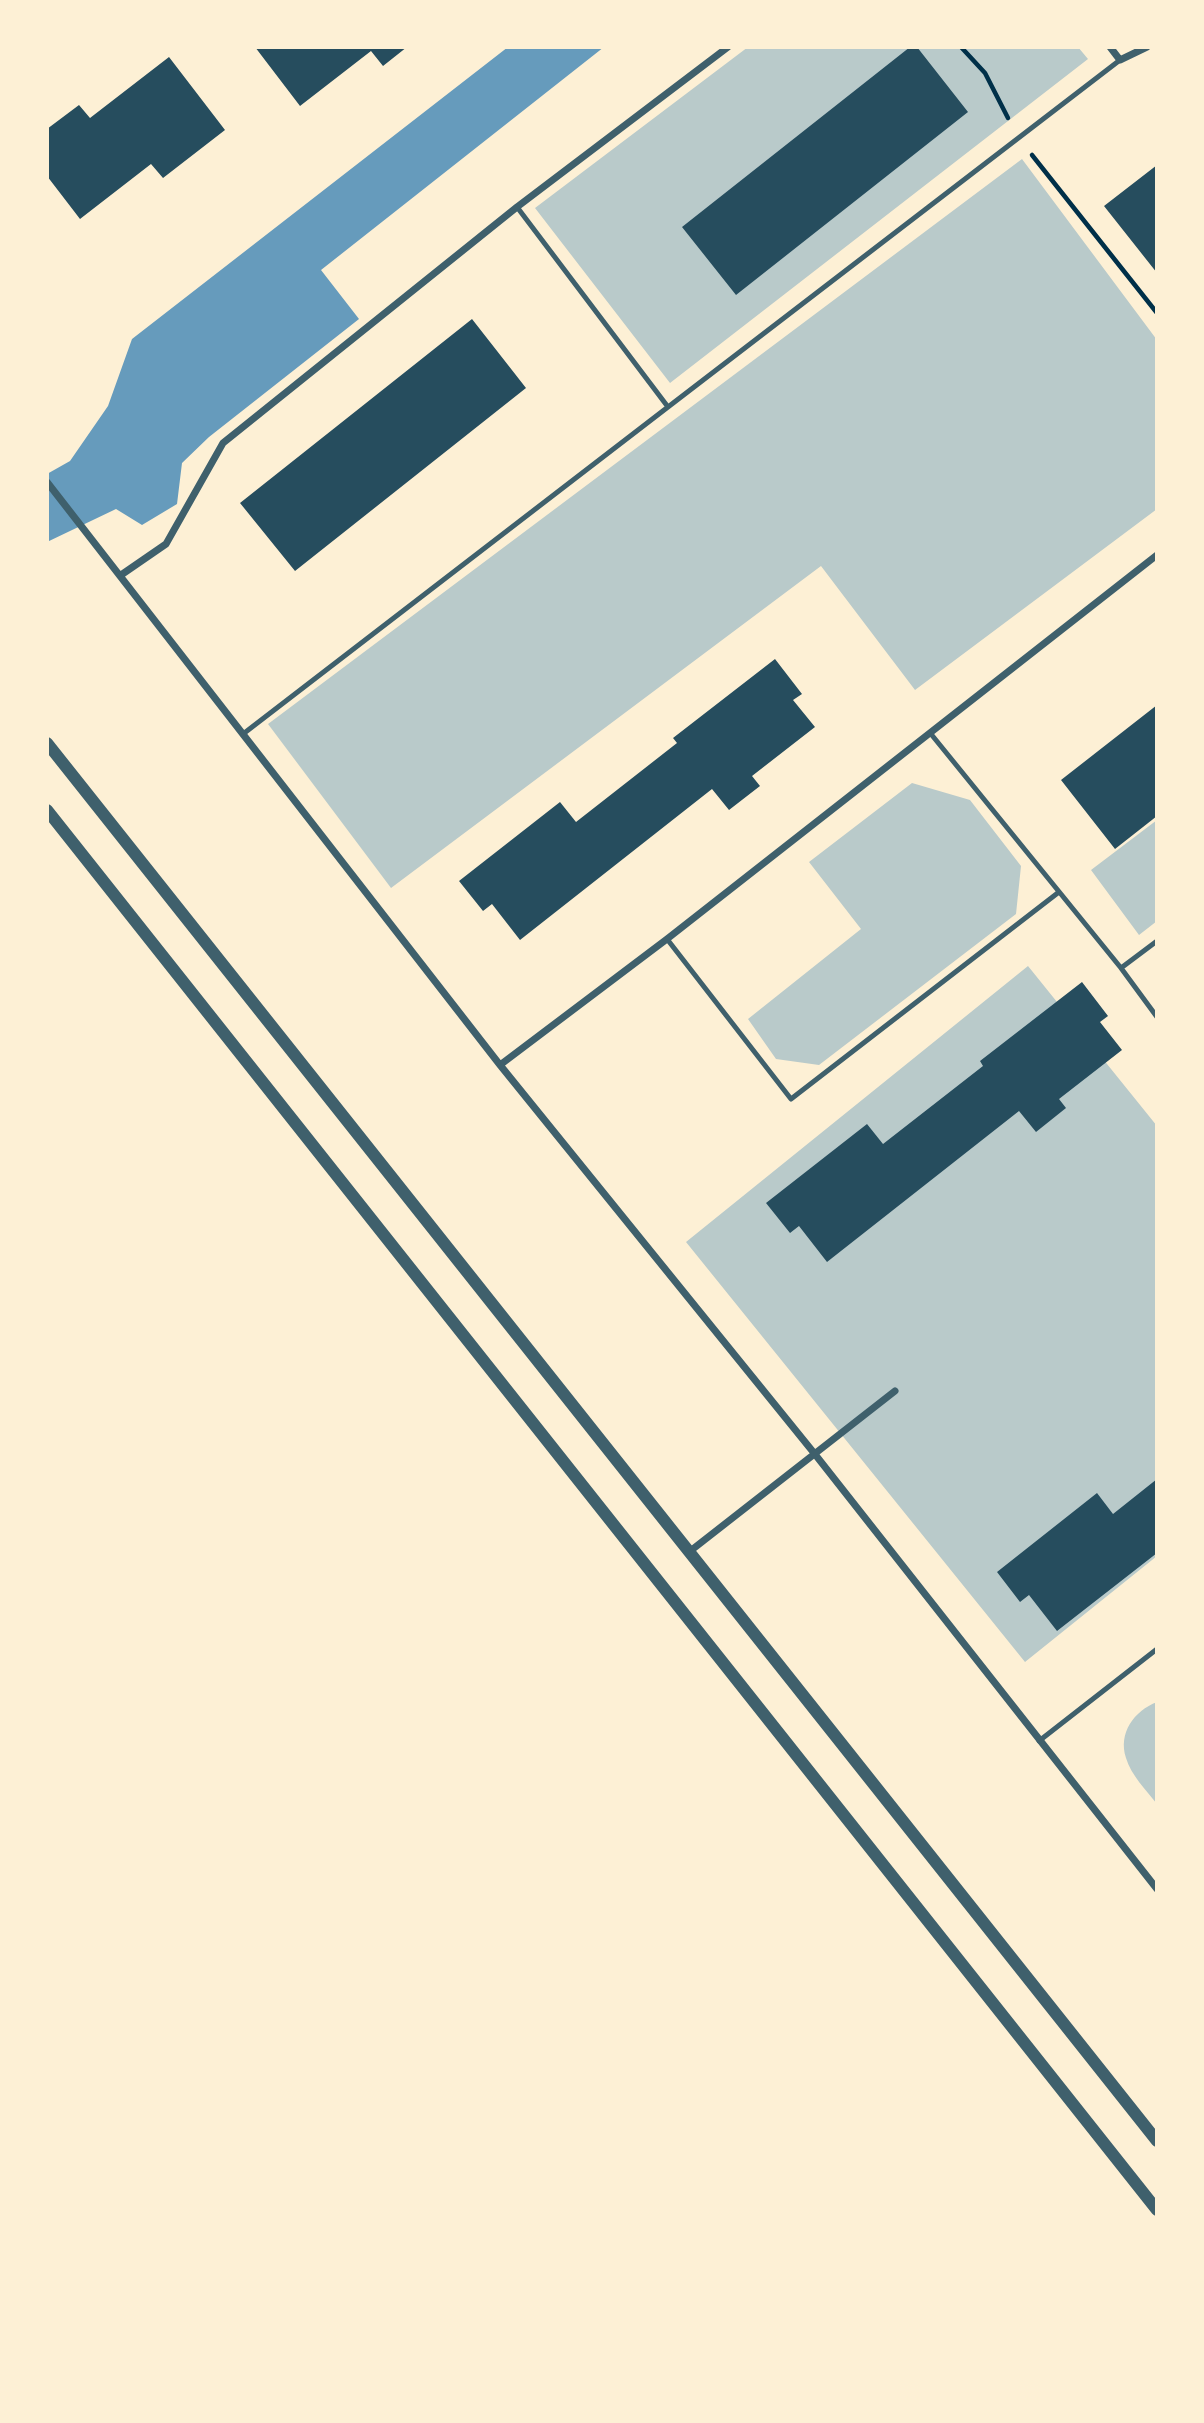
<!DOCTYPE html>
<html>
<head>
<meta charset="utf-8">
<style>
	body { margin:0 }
	#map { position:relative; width:1204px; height:2423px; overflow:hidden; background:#fdf0d5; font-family:"Times New Roman",serif }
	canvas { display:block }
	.frame { position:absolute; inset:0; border:49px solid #fdf0d5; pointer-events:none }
</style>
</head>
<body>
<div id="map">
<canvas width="1204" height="2423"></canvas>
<div class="frame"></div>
</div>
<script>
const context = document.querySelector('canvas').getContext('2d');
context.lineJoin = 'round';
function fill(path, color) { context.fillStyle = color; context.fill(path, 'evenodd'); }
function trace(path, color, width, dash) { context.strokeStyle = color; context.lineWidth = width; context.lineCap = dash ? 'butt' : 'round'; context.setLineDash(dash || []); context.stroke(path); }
const green = new Path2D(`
	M 748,47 L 1078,47 L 1088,59 L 670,383 L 535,208 Z
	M 1022,159 L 1157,340 L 1157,509 L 915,690 L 821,566 L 391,888 L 268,724 Z
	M 912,783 L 970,800 L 1021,866 L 1016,914 L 819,1065 L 776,1059 L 748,1019 L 861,929 L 809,862 Z
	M 1157,820 L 1157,921 L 1139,935 L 1091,870 Z
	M 1028,966 L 1157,1126 L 1157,1556 L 1025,1662 L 686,1242 Z
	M 1157,1702 L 1157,1804 C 1146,1790 1131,1775 1126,1758 C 1118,1733 1134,1711 1157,1702 Z`);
const water = new Path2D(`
	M 508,47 L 604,47 L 321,270 L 359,319 L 209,437 L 182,463 L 177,504 L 142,525 L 116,509 L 47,542 L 47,474 L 70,461 L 108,406 L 132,339 Z`);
const building = new Path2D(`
	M 255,47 L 407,47 L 383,66 L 371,51 L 300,106 Z
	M 910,47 L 917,47 L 968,112 L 736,295 L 682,227 Z
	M 169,57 L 225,130 L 163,178 L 151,164 L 80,219 L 47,176 L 47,129 L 79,105 L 90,118 Z
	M 1157,165 L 1157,273 L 1104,206 Z
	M 472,319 L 526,388 L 295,571 L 240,503 Z
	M 775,659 L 802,694 L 793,700 L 815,727 L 752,776 L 760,786 L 729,810 L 712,789 L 520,940 L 492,904 L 483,911 L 459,881 L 560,802 L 576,822 L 677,743 L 673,738 Z
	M 1157,705 L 1157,816 L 1115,849 L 1061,780 Z
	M 1082,982 L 1108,1016 L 1100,1022 L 1122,1050 L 1059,1099 L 1066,1108 L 1036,1132 L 1019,1111 L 827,1262 L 799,1226 L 790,1233 L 766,1203 L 867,1124 L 883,1144 L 983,1066 L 980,1061 Z
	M 1157,1479 L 1157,1553 L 1057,1631 L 1029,1595 L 1020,1602 L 997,1572 L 1097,1493 L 1113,1514 Z`);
const path = new Path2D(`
	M 961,47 L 985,73 L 1008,118
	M 1032,155 L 1157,313`);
const service = new Path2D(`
	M 668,407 L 1120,60
	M 243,734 L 668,407 L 517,207
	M 931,734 L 1121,968
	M 667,939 L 791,1099 L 1059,892
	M 1157,941 L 1121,968 L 1157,1017
	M 1039,1741 L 1157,1649`);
const minor = new Path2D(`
	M 1110,47 L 1120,60 L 1147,47
	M 47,482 L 500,1065 L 814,1453 L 1157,1889
	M 121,575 L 166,544 L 223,443 L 517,207 L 728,47
	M 500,1065 L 667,939 L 1157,555
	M 689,1552 L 895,1391`);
const tertiary = new Path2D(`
	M 47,743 L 1157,2141
	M 47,810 L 1157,2210`);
fill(green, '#b9caca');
fill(water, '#669bbc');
fill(building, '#264d5e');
trace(path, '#003049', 4.5);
trace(service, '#3f606c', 5);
trace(minor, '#3f606c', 7);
trace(tertiary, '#3f606c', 12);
</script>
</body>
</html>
